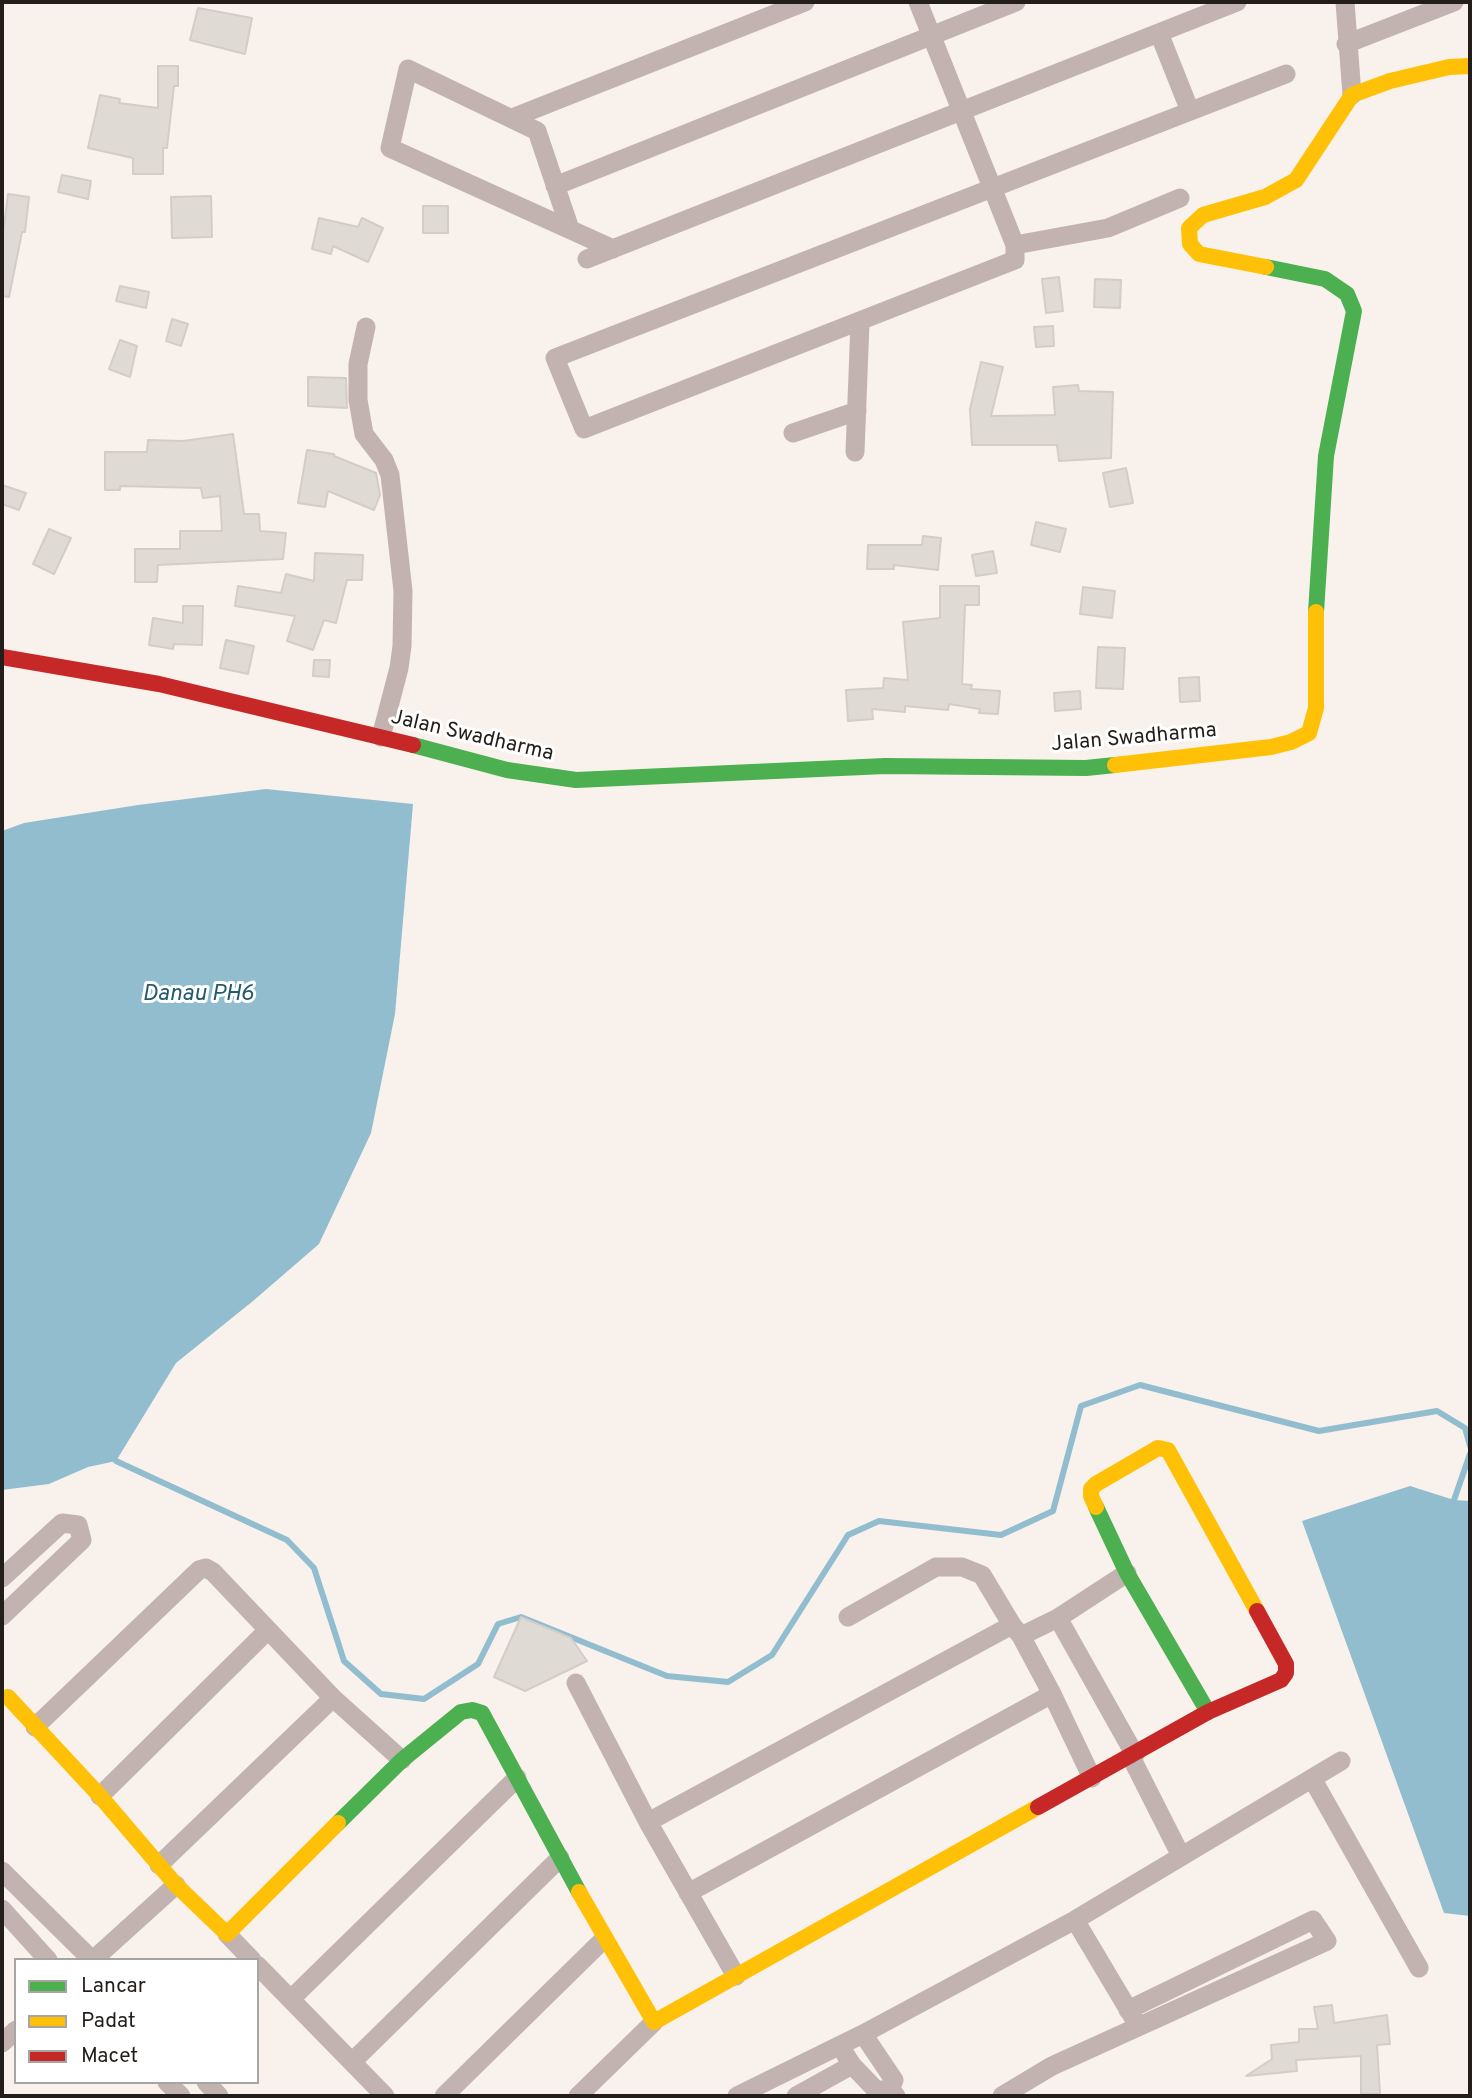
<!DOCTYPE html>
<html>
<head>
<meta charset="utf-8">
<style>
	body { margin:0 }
	#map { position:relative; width:1472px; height:2098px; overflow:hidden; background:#f9f1ec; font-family:Overpass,sans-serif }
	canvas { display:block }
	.frame { position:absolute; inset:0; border:4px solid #241e1a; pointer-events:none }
	.legend { position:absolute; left:14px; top:1958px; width:245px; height:126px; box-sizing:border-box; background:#fff; border:2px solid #a7a5a3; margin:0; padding:9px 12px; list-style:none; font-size:21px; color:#241e1a }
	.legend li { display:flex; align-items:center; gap:14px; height:35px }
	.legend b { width:35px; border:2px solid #a7a5a3 }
</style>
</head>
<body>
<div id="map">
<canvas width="1472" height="2098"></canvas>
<div class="frame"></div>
<ul class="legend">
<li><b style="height:9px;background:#4caf50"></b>Lancar</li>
<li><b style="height:9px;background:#ffc107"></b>Padat</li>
<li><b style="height:9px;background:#c62828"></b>Macet</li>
</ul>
</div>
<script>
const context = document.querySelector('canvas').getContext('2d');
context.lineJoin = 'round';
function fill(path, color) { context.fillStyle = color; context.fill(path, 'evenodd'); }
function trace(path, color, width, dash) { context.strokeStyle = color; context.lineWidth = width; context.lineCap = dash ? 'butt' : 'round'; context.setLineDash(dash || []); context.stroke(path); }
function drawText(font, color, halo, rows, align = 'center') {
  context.font = font + ' Overpass,sans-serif'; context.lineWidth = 6; context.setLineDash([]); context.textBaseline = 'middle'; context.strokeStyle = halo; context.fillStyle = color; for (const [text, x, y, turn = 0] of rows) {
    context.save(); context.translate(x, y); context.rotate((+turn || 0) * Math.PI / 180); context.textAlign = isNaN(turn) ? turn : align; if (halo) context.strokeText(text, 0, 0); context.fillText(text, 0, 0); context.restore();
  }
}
const water = new Path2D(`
	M 266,789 L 413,804 L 395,1014 L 371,1133 L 319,1244 L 253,1301 L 176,1363 L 116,1461 L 88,1467 L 49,1484 L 2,1490 L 2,831 L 24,823 L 138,805 Z
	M 1410,1486 L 1454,1500 L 1470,1501 L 1470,1916 L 1444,1913 L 1302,1521 Z`);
const stream = new Path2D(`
	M 116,1461 L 287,1540 L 314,1568 L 344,1661 L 381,1694 L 424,1699 L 478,1664 L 498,1624 L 521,1617 L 667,1676 L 728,1682 L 772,1655 L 848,1535 L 879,1521 L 1001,1535 L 1053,1511 L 1081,1406 L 1140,1385 L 1319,1431 L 1437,1411 L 1465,1428 L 1470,1446
	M 1454,1500 L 1470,1454`);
const building = new Path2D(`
	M 198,8 L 252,18 L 245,54 L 190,40 Z
	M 158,66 L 178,66 L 178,86 L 174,86 L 167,148 L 163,148 L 163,174 L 133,174 L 133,158 L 88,148 L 100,95 L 120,99 L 119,103 L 158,108 Z
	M 62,175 L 91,181 L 88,199 L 58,192 Z
	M 8,194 L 29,197 L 25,232 L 22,232 L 9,297 L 2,296 L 2,243 Z
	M 211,196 L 212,237 L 172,238 L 171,197 Z
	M 423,206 L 448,206 L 448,233 L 423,233 Z
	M 319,218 L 358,227 L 362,218 L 383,228 L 368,262 L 333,246 L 331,254 L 312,249 Z
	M 1059,277 L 1063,311 L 1046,313 L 1042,279 Z
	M 1095,279 L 1121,280 L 1120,308 L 1094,307 Z
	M 120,286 L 149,292 L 146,308 L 116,301 Z
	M 172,319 L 188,324 L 181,346 L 166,341 Z
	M 1053,326 L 1054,346 L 1036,347 L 1034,327 Z
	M 120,340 L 137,346 L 130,377 L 109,369 Z
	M 981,362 L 1003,367 L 991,416 L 1055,415 L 1053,387 L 1078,385 L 1079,391 L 1113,392 L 1111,458 L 1059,461 L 1057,445 L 972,445 L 970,409 Z
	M 308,377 L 346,378 L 347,408 L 308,406 Z
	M 233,434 L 244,514 L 259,514 L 260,531 L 286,533 L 283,559 L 158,565 L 157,582 L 135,582 L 135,549 L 180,549 L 180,531 L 222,531 L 220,496 L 203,498 L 201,488 L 120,486 L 120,490 L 105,490 L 105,452 L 147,452 L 148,440 L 183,441 Z
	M 307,450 L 334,454 L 334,456 L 376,473 L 380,495 L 374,510 L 328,491 L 325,507 L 298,503 Z
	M 1126,468 L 1133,503 L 1110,507 L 1103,473 Z
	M 2,485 L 26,493 L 19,510 L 2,504 Z
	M 1036,522 L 1066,529 L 1060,552 L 1031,545 Z
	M 49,529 L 71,538 L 54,574 L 33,564 Z
	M 923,536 L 941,538 L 938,570 L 894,565 L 894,569 L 867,569 L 868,545 L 922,545 Z
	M 993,551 L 997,573 L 976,576 L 972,555 Z
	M 315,553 L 363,555 L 362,580 L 347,580 L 336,623 L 324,620 L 313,650 L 287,641 L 295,616 L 235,606 L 238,586 L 281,593 L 286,574 L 314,581 Z
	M 940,586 L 979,586 L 979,605 L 965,605 L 962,684 L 972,685 L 971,689 L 1000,691 L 998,714 L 979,713 L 980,709 L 949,704 L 948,710 L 905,706 L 905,712 L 872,709 L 873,719 L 848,721 L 846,690 L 883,688 L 884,678 L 908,680 L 903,622 L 940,618 Z
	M 1083,587 L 1115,591 L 1112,618 L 1080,614 Z
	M 183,606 L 203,606 L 202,645 L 174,644 L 173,649 L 149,645 L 153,618 L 183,623 Z
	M 226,640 L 254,646 L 248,674 L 220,668 Z
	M 1098,647 L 1125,648 L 1123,689 L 1096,688 Z
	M 314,660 L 330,660 L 329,677 L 313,676 Z
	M 1199,677 L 1200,701 L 1180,702 L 1179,678 Z
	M 1080,691 L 1081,709 L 1055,711 L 1054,693 Z
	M 521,1617 L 571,1638 L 587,1661 L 525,1691 L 494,1677 Z
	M 1332,2005 L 1334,2023 L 1387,2015 L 1390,2044 L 1377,2045 L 1380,2094 L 1361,2094 L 1361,2056 L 1296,2060 L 1297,2071 L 1246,2076 L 1272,2059 L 1271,2045 L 1299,2042 L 1299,2029 L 1318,2029 L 1314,2007 Z`);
const street = new Path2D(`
	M 918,2 L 1015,245 L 1015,260 L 584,429 L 555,358 L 1286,74
	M 1345,2 L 1352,95
	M 1159,33 L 1190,111
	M 1346,44 L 1454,2
	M 512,118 L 805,2
	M 555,186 L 1016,2
	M 570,229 L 537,131 L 408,69 L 390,148 L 613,249
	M 1015,245 L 1108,228 L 1180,198
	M 587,259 L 1237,2
	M 366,327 L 358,364 L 358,400 L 364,434 L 384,460 L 390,475 L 403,591 L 402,646 L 399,668 L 381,737
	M 793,433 L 857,411
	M 855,452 L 860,323
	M 1127,1573 L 1058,1618 L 1135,1755
	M 2,1578 L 62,1523 L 78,1525 L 82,1540 L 2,1616
	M 848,1617 L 936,1567 L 962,1567 L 982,1575 L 1012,1625 L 1021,1636 L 1052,1694 L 1092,1778
	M 1021,1636 L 1058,1618
	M 576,1683 L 648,1822 L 736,1976
	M 35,1727 L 199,1570 L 206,1568 L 213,1572 L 333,1698 L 402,1760
	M 1131,1757 L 1181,1856
	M 1313,1780 L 1419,1968
	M 100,1796 L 267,1631
	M 648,1822 L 1012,1625
	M 159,1865 L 333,1698
	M 2,1871 L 92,1960
	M 688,1893 L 1052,1694
	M 2,1909 L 48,1960
	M 1075,1920 L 1134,2019
	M 227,1934 L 252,1960
	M 93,1960 L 176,1885
	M 257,1965 L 385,2096
	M 291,1999 L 517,1778
	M 863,2034 L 894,2080 L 890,2090
	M 2,2043 L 16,2030
	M 840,2046 L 852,2065 L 876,2090 L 890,2090 L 896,2096
	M 352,2062 L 560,1858
	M 167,2082 L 181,2096
	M 206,2082 L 219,2096
	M 444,2096 L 604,1939
	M 578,2096 L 654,2022
	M 737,2096 L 863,2034 L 1075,1920 L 1341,1761
	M 796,2096 L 852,2065
	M 1002,2096 L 1052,2066 L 1327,1941 L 1313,1920 L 1128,2010`);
const fast = new Path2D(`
	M 1266,267 L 1325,279 L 1347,294 L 1354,311 L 1326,456 L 1316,612
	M 413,745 L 507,770 L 576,780 L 885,766 L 1086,768 L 1115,765
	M 1096,1507 L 1127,1573 L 1208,1712
	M 338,1823 L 402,1760 L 461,1712 L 472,1710 L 482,1713 L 579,1892`);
const slow = new Path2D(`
	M 1266,267 L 1199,254 L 1190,244 L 1189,228 L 1203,215 L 1265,197 L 1296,180 L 1352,95 L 1390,81 L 1449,67 L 1470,66
	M 1115,765 L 1271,747 L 1291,742 L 1309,733 L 1316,708 L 1316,612
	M 1096,1507 L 1091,1496 L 1091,1489 L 1096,1484 L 1158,1448 L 1168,1450 L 1257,1611
	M 8,1697 L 100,1796 L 176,1885 L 227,1934 L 338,1823
	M 579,1892 L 654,2022 L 1038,1807`);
const jam = new Path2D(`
	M 2,657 L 159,684 L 413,745
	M 1038,1807 L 1208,1712 L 1281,1680 L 1286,1673 L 1286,1664 L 1257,1611`);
const streetNames = [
	["Jalan Swadharma",472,737,13],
	["Jalan Swadharma",1134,739,-5]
];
const waterNames = [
	["Danau PH6",198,995]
];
fill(water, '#91bdcf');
trace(stream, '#91bdcf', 6);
fill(building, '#e0dad5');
trace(building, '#d3cdc8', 2);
trace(street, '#c2b3b0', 19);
trace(fast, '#4caf50', 16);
trace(slow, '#ffc107', 16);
trace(jam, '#c62828', 16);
drawText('21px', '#241e1a', '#fff', streetNames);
drawText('italic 23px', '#245a6e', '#fff', waterNames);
</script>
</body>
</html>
